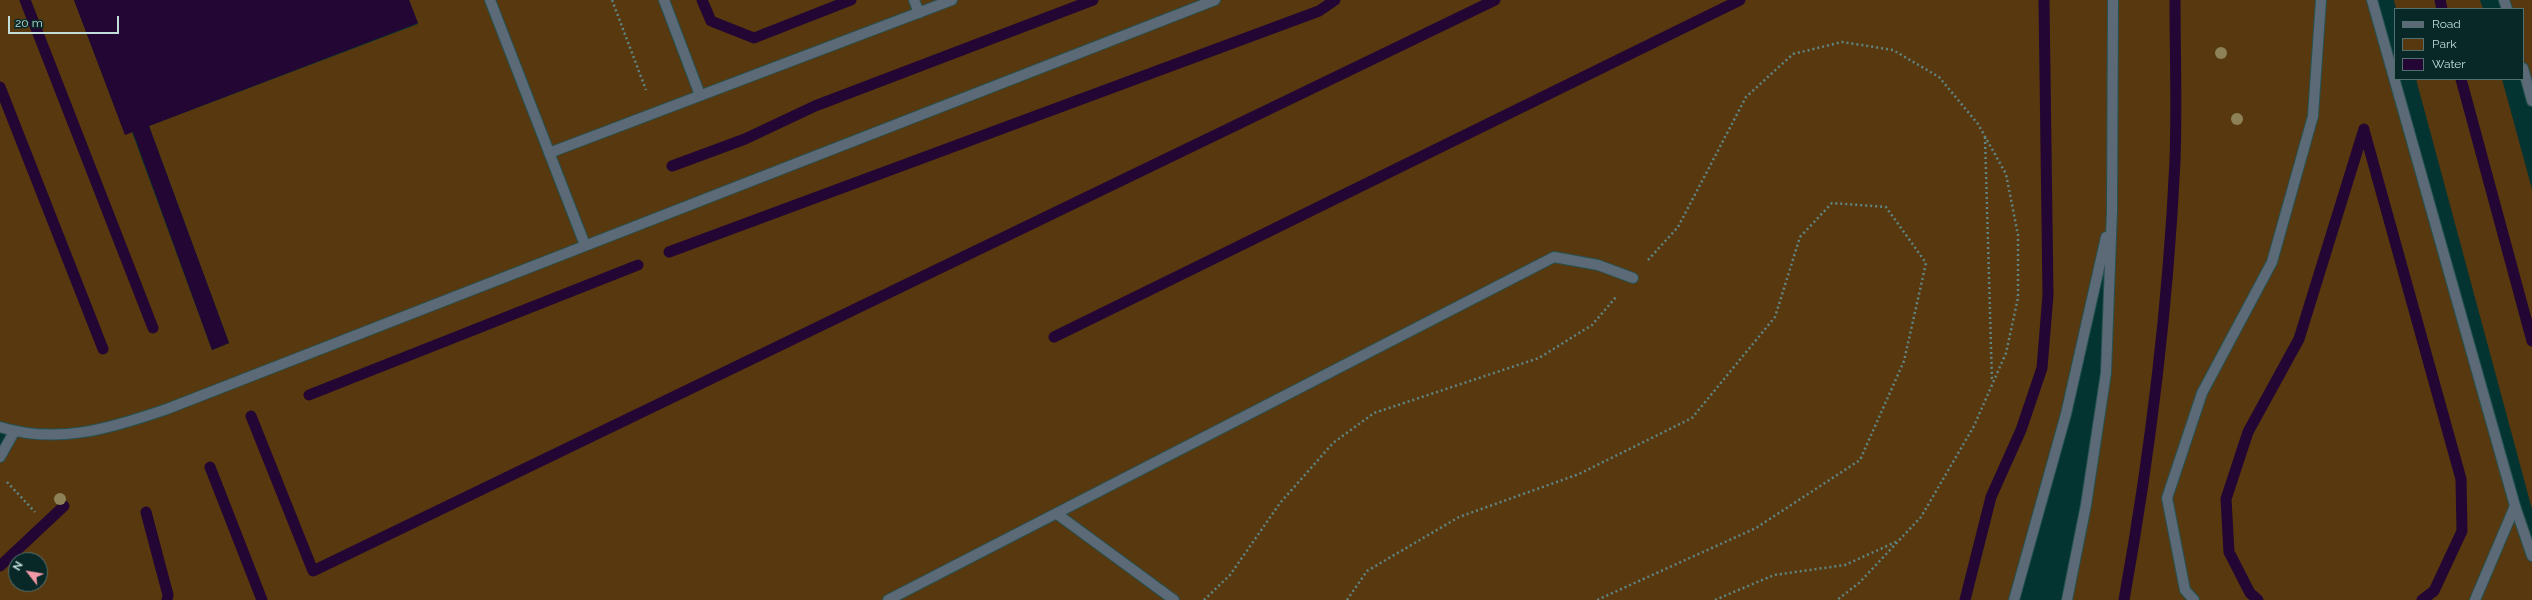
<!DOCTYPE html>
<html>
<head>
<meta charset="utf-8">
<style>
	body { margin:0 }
	#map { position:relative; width:2532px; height:600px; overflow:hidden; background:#033432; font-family:Raleway,sans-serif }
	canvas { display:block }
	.legend { position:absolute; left:2394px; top:8px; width:130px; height:72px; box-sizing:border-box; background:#082827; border:1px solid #52706f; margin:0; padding:5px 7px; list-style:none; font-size:12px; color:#c0ddda }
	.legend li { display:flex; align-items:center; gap:8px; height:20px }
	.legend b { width:20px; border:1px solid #52706f }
	.north { position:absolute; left:8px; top:552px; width:40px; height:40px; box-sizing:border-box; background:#082827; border:1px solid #52706f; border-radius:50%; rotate:301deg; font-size:11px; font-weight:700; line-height:16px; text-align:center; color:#c0ddda }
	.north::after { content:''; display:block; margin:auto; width:14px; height:18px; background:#f39aa8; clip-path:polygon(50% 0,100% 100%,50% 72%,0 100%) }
	.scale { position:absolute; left:8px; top:16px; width:111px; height:18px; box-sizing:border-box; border:2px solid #c0ddda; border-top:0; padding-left:5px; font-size:12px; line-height:14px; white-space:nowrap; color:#c0ddda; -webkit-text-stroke:3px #082827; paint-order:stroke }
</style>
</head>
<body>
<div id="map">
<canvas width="2532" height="600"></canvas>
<ul class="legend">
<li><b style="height:5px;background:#5c6977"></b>Road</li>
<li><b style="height:11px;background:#58380e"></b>Park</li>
<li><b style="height:11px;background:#230633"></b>Water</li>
</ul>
<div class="north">N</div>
<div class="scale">20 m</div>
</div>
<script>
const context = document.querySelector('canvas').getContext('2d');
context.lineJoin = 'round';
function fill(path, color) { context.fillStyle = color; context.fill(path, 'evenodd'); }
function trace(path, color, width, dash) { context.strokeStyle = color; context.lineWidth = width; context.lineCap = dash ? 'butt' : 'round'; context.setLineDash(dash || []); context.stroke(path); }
const green = new Path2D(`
	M 0,0 L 74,0 L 125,134 L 132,132 L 212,350 L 229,343 L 149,126 L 418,24 L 409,0 L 2372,0 L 2532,556 L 2532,600 L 2067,600 L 2106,373 L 2112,213 L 2090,309 L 2014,600 L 0,600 L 0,457 L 14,432 L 0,427 ZM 16,560 L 40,560 L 40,584 L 16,584 Z
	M 2394,0 L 2480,0 L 2483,9 L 2396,9 Z
	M 2504,0 L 2532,0 L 2532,101 L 2523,68 L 2523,9 L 2507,9 Z
	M 2416,79 L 2502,79 L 2532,189 L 2532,509 Z`);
const water = new Path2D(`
	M 74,0 L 409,0 L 418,23 L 149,126 L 229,343 L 212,350 L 133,132 L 125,135 Z`);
const stream = new Path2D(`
	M 25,0 L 153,328
	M 702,0 L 711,21 L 754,38 L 851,0
	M 2440,0 L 2442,9
	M 2461,79 L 2532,341
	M 0,87 L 103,349
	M 2364,130 L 2461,479 L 2462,531 L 2434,591 L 2422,600
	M 672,166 L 745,139 L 815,106 L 1093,0
	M 669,252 L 1319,11 L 1335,0
	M 1054,337 L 1740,0
	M 309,395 L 638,265
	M 251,416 L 313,571 L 1495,0
	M 210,467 L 262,600
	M 146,512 L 168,595 L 167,600
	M 0,566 L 64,506
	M 1965,600 L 1991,497 L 2021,430 L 2042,368 L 2048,295 L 2044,0
	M 2124,600 C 2150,455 2168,308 2175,161 C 2177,107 2175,53 2175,0
	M 2258,600 L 2250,593 L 2229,552 L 2226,499 L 2248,432 L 2299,339 L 2364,129`);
const path = new Path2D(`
	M 612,0 L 646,90
	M 1985,137 L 1992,382
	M 1648,260 L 1678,227 L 1746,97 L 1793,54 L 1842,42 L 1893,50 L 1939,77 L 1978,124 L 2006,174 L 2018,235 L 2018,298 L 2006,353 L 1974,426 L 1921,517 L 1859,583 L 1837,600
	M 7,482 L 35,512
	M 1204,600 L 1230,575 L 1280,503 L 1333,443 L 1374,413 L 1539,358 L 1592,325 L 1616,297
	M 1347,600 L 1367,571 L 1459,517 L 1579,474 L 1692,418 L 1775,317 L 1800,237 L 1832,203 L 1886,207 L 1926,263 L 1904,361 L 1860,460 L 1756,528 L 1597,600
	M 1715,600 L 1774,575 L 1845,565 L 1898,541`);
const minor = new Path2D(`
	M 490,0 L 585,245
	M 664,0 L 700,95
	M 914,0 L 919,13
	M 2372,0 L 2515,506 L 2532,556
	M 2504,0 L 2507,9
	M 2523,68 L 2532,101
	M 549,153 L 952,0
	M 0,427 C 58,445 112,428 167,409 L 1215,0
	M 0,457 L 14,432
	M 1057,514 L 1174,600
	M 888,600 L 1554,257 L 1598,265 L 1633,278
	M 2014,600 L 2066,414 L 2106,237
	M 2067,600 L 2086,505 L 2106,373 L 2112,210 L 2113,0
	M 2194,600 L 2185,590 L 2167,498 L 2202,393 L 2272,262 L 2313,116 L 2321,0
	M 2475,600 L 2515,506`);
const trees = [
	[2221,53],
	[2237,119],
	[60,499]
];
fill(green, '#58380e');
fill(water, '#230633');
trace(stream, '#230633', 11);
trace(minor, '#255250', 12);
trace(path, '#5f8684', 2.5, [2, 3]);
trace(minor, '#5c6977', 10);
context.fillStyle = '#8d8157';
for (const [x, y] of trees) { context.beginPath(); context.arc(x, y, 6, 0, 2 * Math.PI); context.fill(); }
</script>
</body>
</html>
